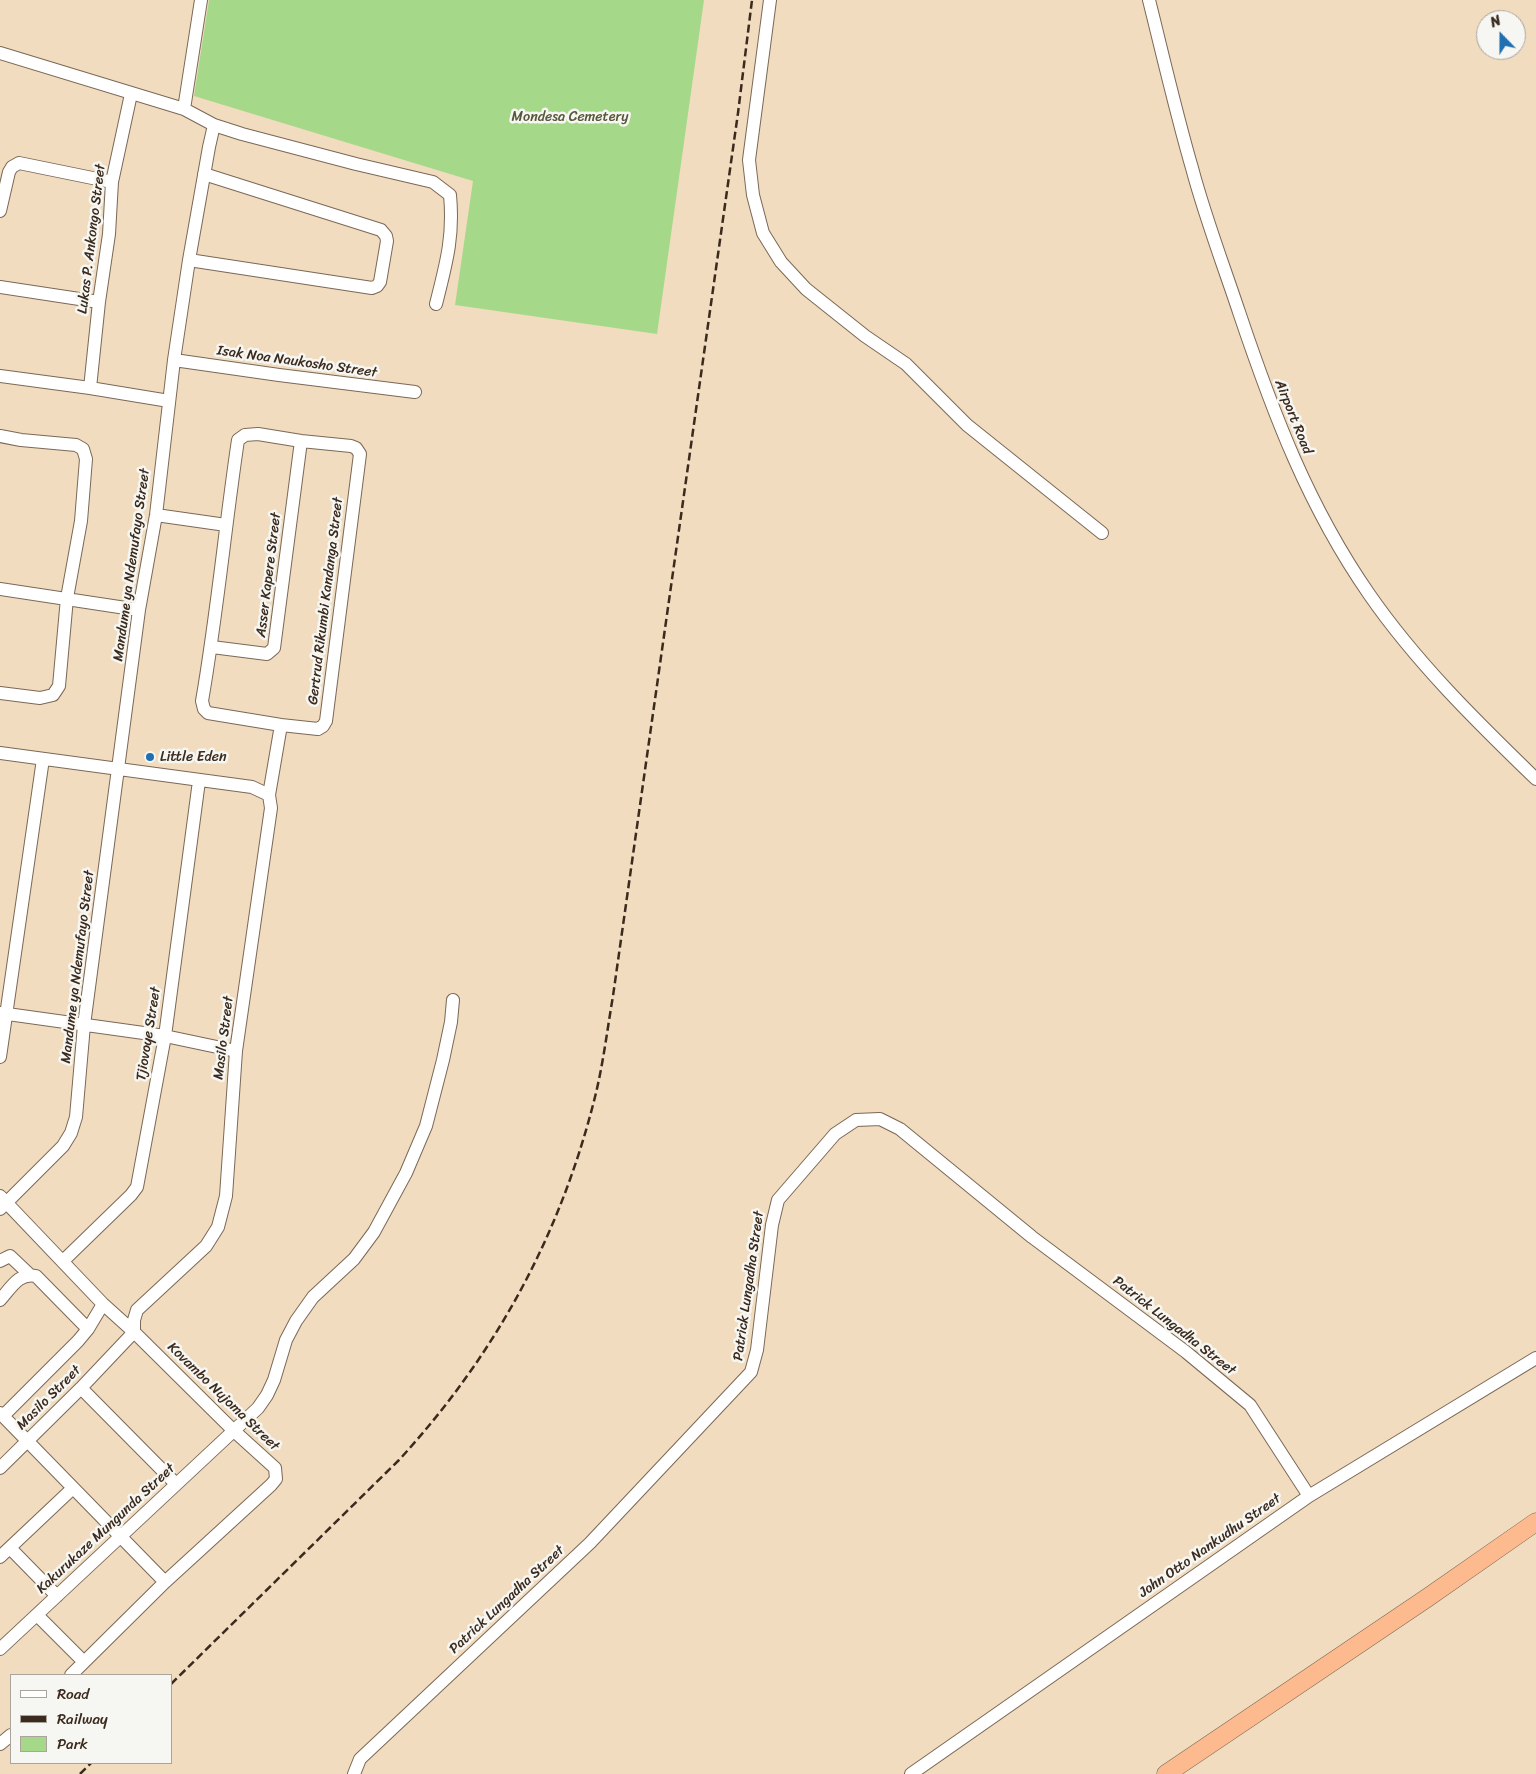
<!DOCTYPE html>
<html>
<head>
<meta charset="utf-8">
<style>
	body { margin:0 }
	#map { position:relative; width:1536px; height:1774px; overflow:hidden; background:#f1dcbf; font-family:Sriracha,sans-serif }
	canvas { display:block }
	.legend { position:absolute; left:10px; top:1674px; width:162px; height:90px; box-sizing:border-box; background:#f6f6f2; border:1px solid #aba49d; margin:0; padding:6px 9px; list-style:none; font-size:15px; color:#3b2a1e }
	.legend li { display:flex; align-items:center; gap:10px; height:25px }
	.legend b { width:25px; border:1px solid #aba49d }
	.north { position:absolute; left:1476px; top:10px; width:50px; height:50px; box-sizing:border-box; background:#f6f6f2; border:1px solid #aba49d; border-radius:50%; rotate:338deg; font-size:14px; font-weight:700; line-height:20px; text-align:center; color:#3b2a1e }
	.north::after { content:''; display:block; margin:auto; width:18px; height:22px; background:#1f6fb2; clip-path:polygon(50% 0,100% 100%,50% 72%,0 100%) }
</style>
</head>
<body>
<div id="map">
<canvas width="1536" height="1774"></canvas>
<ul class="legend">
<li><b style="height:6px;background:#fff"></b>Road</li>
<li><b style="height:6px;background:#3b2a1e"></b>Railway</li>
<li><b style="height:14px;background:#a5d989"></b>Park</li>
</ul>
<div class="north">N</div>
</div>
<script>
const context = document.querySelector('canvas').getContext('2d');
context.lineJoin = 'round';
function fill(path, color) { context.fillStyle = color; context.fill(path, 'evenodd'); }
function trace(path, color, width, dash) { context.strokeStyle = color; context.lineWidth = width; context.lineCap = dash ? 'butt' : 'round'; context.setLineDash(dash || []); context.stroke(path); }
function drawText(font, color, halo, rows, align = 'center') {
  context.font = font + ' Sriracha,sans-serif'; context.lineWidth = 5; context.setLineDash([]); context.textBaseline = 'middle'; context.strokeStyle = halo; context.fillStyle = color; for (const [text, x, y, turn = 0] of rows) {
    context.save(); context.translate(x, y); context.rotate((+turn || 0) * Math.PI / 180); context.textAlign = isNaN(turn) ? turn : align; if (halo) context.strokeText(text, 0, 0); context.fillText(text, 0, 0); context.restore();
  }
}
const green = new Path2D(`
	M 209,0 L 704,0 L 657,334 L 455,305 L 473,181 L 194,96 Z`);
const minor = new Path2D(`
	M 770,0 L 749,160 L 753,195 L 763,233 L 781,262 L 806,289 L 865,336 L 906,364 L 967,425 L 1102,533
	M 1149,0 C 1163,56 1176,113 1192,168 C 1205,217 1223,264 1239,312 C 1273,413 1308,506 1369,594 C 1416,662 1477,722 1536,779
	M 0,53 L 184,109 L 214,125 L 242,134 L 356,164 L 433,182 L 450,195 C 454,237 446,264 436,304
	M 184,109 L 201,0
	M 0,211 L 9,172 L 12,167 L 19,163 L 112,182
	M 189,260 L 372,288 L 377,286 L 380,282 L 387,241 L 386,236 L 381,230 L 204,174
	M 0,287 L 99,302
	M 174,360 L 279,375 L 415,392
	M 0,376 L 90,388 L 169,401
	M 90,388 L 99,302 L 109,234 L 112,182 L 131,94
	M 258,434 L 301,441 L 351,446 L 356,448 L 360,454 L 326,721 L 323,726 L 318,729 L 281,725 L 208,713 L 204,709 L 202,701 C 217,615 225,527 238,440 L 245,435 Z
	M 0,436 L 21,440 L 76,445 L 83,449 L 86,459 L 81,521 L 67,598 L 59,686 L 53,695 L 40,698 L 0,693
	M 156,515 L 226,525
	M 0,589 L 139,610
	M 212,647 L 267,654 L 274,648 L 301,441
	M 0,753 L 252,787 L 269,795 L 271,808 L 236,1051 L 226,1196 L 218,1227 L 206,1246 L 137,1310 L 134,1320 L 134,1332 L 81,1388 L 0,1468
	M 269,795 L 281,725
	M 0,1013 L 165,1036 L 236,1051
	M 0,1057 L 43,759
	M 0,1196 L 103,1304 L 134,1332 L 233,1430 L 275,1468 L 276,1479 L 271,1485 L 165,1582 L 71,1675
	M 0,1209 L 63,1146 L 71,1133 L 76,1117 L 84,1025 L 139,610 L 156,515 L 174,360 L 189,260 L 209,147 L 214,125
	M 0,1261 L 10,1256 L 29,1274
	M 63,1261 L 131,1195 L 137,1187 L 165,1036 L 199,781
	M 0,1300 C 11,1288 19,1272 36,1276 L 88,1329
	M 81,1388 L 176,1484
	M 0,1413 L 165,1582
	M 3,1416 L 78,1341 L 88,1329 L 103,1304
	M 10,1548 L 57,1596
	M 0,1557 L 73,1488
	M 37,1615 L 84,1662
	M 0,1649 L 258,1408 L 267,1395 L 274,1380 L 286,1340 L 296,1321 L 313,1297 L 354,1259 L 374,1232 L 406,1173 L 426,1126 L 443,1060 L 451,1022 L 453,1000
	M 0,1744 L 11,1735
	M 354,1774 L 360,1759 L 590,1543 L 751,1372 L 757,1350 L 772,1225 L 778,1200 L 835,1134 L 856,1120 L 880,1119 L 900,1129 L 1032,1237 L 1186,1352 L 1250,1405 L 1309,1496
	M 911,1774 L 1309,1496 L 1536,1358`);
const highway = new Path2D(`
	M 1166,1774 L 1427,1598 L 1536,1522`);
const rail = new Path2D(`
	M 171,1684 L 399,1460 C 495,1355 559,1238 594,1101 C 603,1066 607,1031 613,996 L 738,113 L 752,0
	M 80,1774 L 91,1763`);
const markers = [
	[150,757,5,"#1f6fb2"]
];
const parkNames = [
	["Mondesa Cemetery",570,117]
];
const streetNames = [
	["Lukas P. Ankongo Street",92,239,-83],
	["Isak Noa Naukosho Street",297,362,8],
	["Airport Road",1293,417,68],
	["Mandume ya Ndemufayo Street",132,565,-82],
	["Asser Kapere Street",269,575,-83],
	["Gertrud Rikumbi Kandanga Street",326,601,-83],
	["Mandume ya Ndemufayo Street",78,967,-83],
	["Tjiovoye Street",149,1034,-81],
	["Masilo Street",224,1038,-83],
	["Patrick Lungadha Street",749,1286,-82],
	["Patrick Lungadha Street",1174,1326,38],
	["Kovambo Nujoma Street",223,1397,44],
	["Masilo Street",49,1398,-45],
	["Kakurukaze Mungunda Street",106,1529,-43],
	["John Otto Nankudhu Street",1210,1546,-35],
	["Patrick Lungadha Street",507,1600,-43]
];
const poiNames = [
	["Little Eden",160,757]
];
fill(green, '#a5d989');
trace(minor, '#7b6856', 14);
trace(highway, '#7b6856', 19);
trace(minor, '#fff', 12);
trace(highway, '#fcba8e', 18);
trace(rail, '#3b2a1e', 2.5, [8, 4]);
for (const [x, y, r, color] of markers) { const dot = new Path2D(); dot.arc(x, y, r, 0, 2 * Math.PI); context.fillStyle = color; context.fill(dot); trace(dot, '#f6f6f2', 2); }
drawText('14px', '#565639', '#f6f6f2', parkNames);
drawText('14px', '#3b2a1e', '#f6f6f2', streetNames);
drawText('14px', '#3b2a1e', '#f6f6f2', poiNames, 'left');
</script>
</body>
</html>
